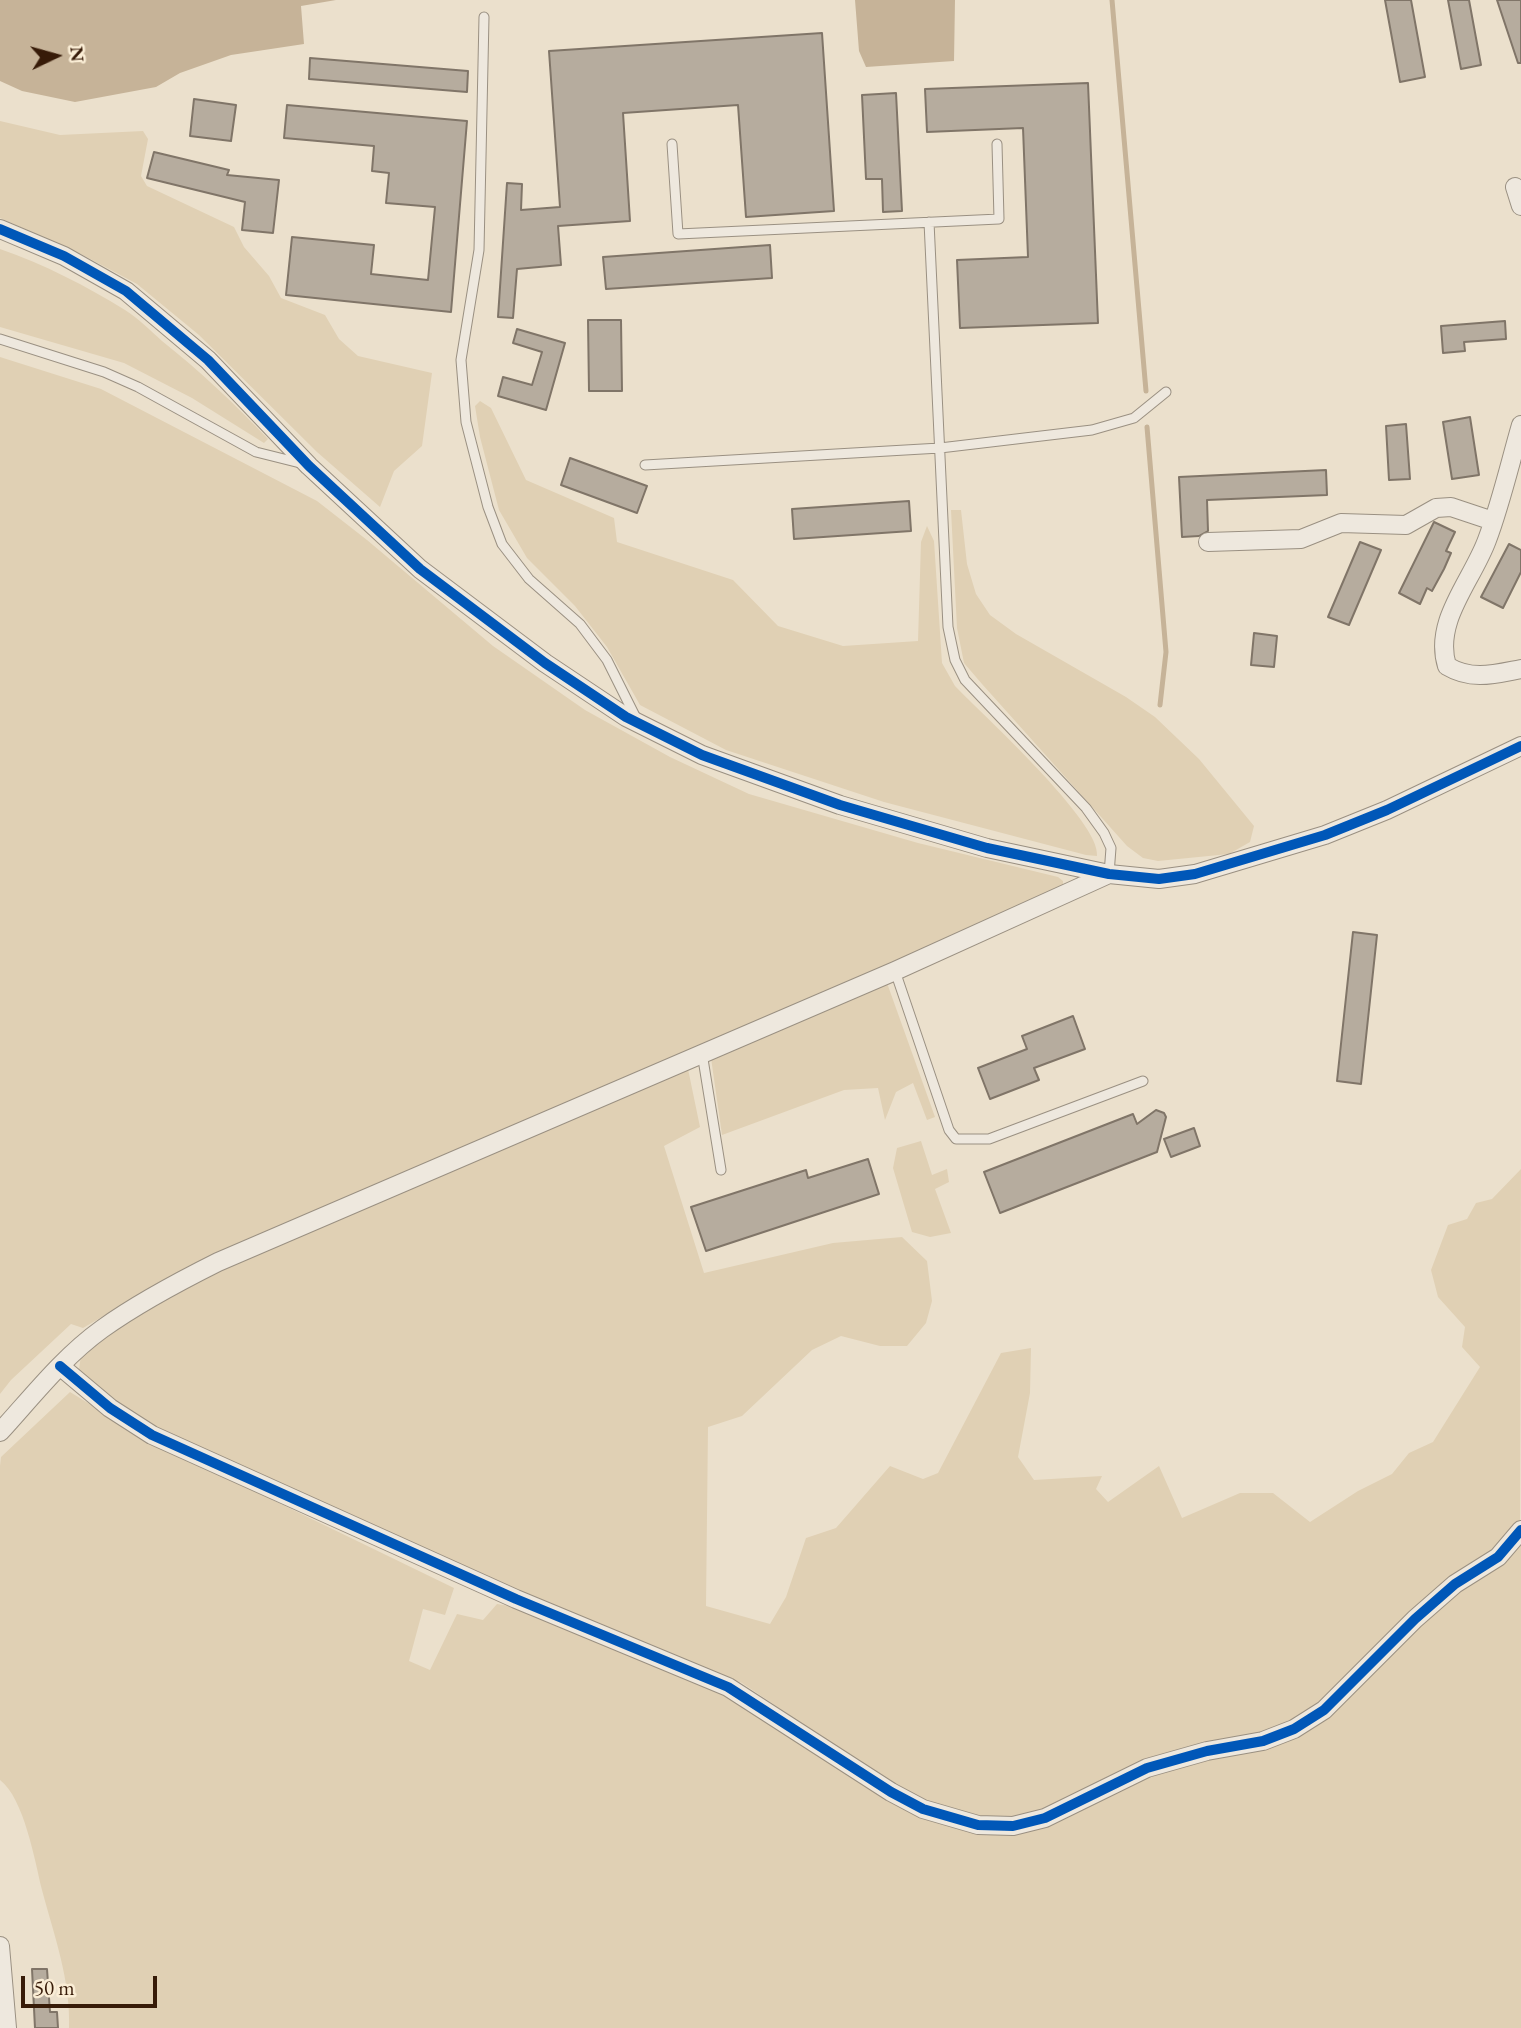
<!DOCTYPE html>
<html>
<head>
<meta charset="utf-8">
<style>
	body { margin:0 }
	#map { position:relative; width:1521px; height:2028px; overflow:hidden; background:#ebe0cc; font-family:"EB Garamond",serif }
	canvas { display:block }
	.north { position:absolute; left:21px; top:21px; width:70px; height:70px; -webkit-text-stroke:5px #faedd5; paint-order:stroke; rotate:85deg; font-size:19px; font-weight:700; line-height:28px; text-align:center; color:#371b08 }
	.north::after { content:''; display:block; margin:auto; width:24px; height:32px; background:#371b08; clip-path:polygon(50% 0,100% 100%,50% 72%,0 100%) }
	.scale { position:absolute; left:21px; top:1976px; width:136px; height:32px; box-sizing:border-box; border:4px solid #371b08; border-top:0; padding-left:9px; font-size:21px; line-height:24px; white-space:nowrap; color:#371b08; -webkit-text-stroke:5px #faedd5; paint-order:stroke }
</style>
</head>
<body>
<div id="map">
<canvas width="1521" height="2028"></canvas>
<div class="north">N</div>
<div class="scale">50 m</div>
</div>
<script>
const context = document.querySelector('canvas').getContext('2d');
context.lineJoin = 'round';
function fill(path, color) { context.fillStyle = color; context.fill(path, 'evenodd'); }
function trace(path, color, width, dash) { context.strokeStyle = color; context.lineWidth = width; context.lineCap = dash ? 'butt' : 'round'; context.setLineDash(dash || []); context.stroke(path); }
const green = new Path2D(`
	M 0,121 L 60,135 L 143,131 L 148,139 L 141,176 L 147,186 L 234,227 L 244,247 L 269,276 L 281,298 L 325,315 L 339,339 L 358,356 L 432,373 L 422,446 L 394,471 L 380,507 L 317,452 L 199,335 L 137,284 L 79,253 L 0,218 Z
	M 0,249 C 44,264 86,286 125,310 C 138,318 150,330 162,341 C 200,371 235,404 268,439 L 264,443 L 192,398 L 124,363 L 0,327 Z
	M 0,357 L 101,389 L 317,501 L 367,540 L 493,646 L 585,710 L 670,757 L 749,794 L 918,843 L 1058,877 L 1063,881 L 1063,886 L 1054,895 L 181,1271 L 83,1328 L 71,1324 L 11,1380 L 0,1394 Z
	M 480,401 L 491,408 L 526,480 L 614,518 L 617,542 L 733,580 L 778,626 L 843,646 L 918,641 L 921,542 L 927,526 L 934,541 L 942,663 L 955,686 C 981,713 1102,823 1097,856 L 1086,855 L 884,802 L 726,750 L 640,705 L 607,647 L 575,606 L 527,558 L 499,510 L 480,437 L 475,406 Z
	M 951,510 L 961,510 L 967,564 L 976,594 L 990,615 L 1016,634 L 1126,697 L 1155,717 L 1199,759 L 1254,826 L 1250,842 L 1229,854 L 1158,861 L 1143,858 L 1127,846 L 982,684 L 964,663 L 957,628 Z
	M 887,983 L 935,1117 L 927,1120 L 913,1083 L 896,1092 L 885,1120 L 878,1088 L 844,1090 L 722,1135 L 711,1058 Z
	M 688,1069 L 700,1127 L 664,1146 L 704,1273 L 833,1243 L 902,1237 L 927,1261 L 932,1301 L 926,1323 L 907,1346 L 880,1346 L 841,1336 L 812,1350 L 742,1416 L 708,1427 L 706,1606 L 770,1624 L 786,1597 L 806,1538 L 836,1528 L 890,1466 L 923,1479 L 938,1473 L 1001,1353 L 1031,1348 L 1030,1393 L 1018,1457 L 1034,1480 L 1102,1476 L 1096,1489 L 1108,1502 L 1159,1466 L 1182,1518 L 1240,1493 L 1273,1493 L 1310,1522 L 1358,1491 L 1392,1474 L 1409,1453 L 1433,1442 L 1480,1367 L 1462,1347 L 1465,1327 L 1438,1297 L 1431,1270 L 1448,1225 L 1467,1219 L 1476,1203 L 1492,1199 L 1521,1169 L 1520,1520 L 1494,1549 L 1470,1566 L 1319,1709 L 1295,1723 L 1011,1820 L 978,1818 L 928,1802 L 893,1785 L 742,1683 L 527,1594 L 153,1428 L 83,1382 L 79,1370 L 81,1355 L 118,1324 L 223,1266 Z
	M 921,1141 L 932,1175 L 947,1169 L 949,1182 L 935,1189 L 951,1233 L 930,1237 L 912,1232 L 893,1168 L 897,1148 Z
	M 70,1392 L 147,1439 L 454,1588 L 445,1615 L 423,1609 L 409,1661 L 430,1670 L 457,1614 L 483,1620 L 497,1604 L 516,1607 L 729,1695 L 886,1798 L 920,1817 L 976,1830 L 1012,1833 L 1149,1773 L 1292,1737 L 1455,1592 L 1521,1540 L 1521,2028 L 69,2028 C 71,1981 54,1935 42,1890 C 35,1861 24,1798 0,1780 L 0,1466 L 1,1457 Z`);
const water = new Path2D(`
	M 0,0 L 336,0 L 301,6 L 304,44 L 231,55 L 180,73 L 156,87 L 75,102 L 22,91 L 0,81 Z
	M 855,0 L 955,0 L 954,61 L 866,67 L 859,51 Z`);
const stream = new Path2D(`
	M 1112,0 L 1146,391
	M 1147,427 L 1166,652 L 1160,705`);
const building = new Path2D(`
	M 1385,0 L 1411,0 L 1425,77 L 1400,82 Z
	M 1448,0 L 1469,0 L 1481,65 L 1461,69 Z
	M 1497,0 L 1521,0 L 1521,63 L 1518,63 Z
	M 822,33 L 834,211 L 746,217 L 738,105 L 623,113 L 630,221 L 558,226 L 561,265 L 517,269 L 513,318 L 498,317 L 507,183 L 522,184 L 521,210 L 560,207 L 549,51 Z
	M 310,58 L 468,71 L 467,92 L 309,79 Z
	M 1088,83 L 1098,323 L 960,328 L 957,260 L 1028,257 L 1023,128 L 927,132 L 925,89 Z
	M 896,93 L 902,211 L 883,212 L 882,179 L 866,179 L 862,95 Z
	M 194,99 L 236,105 L 231,141 L 190,136 Z
	M 287,105 L 467,121 L 451,312 L 286,295 L 292,237 L 374,245 L 371,274 L 428,280 L 435,207 L 386,203 L 389,173 L 372,171 L 374,146 L 284,138 Z
	M 154,152 L 229,170 L 227,175 L 279,180 L 273,233 L 242,230 L 245,202 L 147,178 Z
	M 770,245 L 772,278 L 606,289 L 603,257 Z
	M 588,320 L 621,320 L 622,391 L 589,391 Z
	M 1505,321 L 1506,339 L 1464,342 L 1465,351 L 1443,353 L 1441,326 Z
	M 517,329 L 565,343 L 546,410 L 498,396 L 503,377 L 532,385 L 542,352 L 513,343 Z
	M 1470,417 L 1479,475 L 1452,479 L 1443,422 Z
	M 1406,424 L 1410,479 L 1389,480 L 1386,426 Z
	M 570,458 L 647,486 L 637,513 L 561,485 Z
	M 1326,470 L 1327,495 L 1207,500 L 1208,531 L 1199,536 L 1182,537 L 1179,477 Z
	M 909,501 L 911,531 L 794,539 L 792,509 Z
	M 1434,522 L 1455,532 L 1446,551 L 1451,553 L 1444,569 L 1432,591 L 1427,588 L 1420,604 L 1399,593 Z
	M 1360,542 L 1381,550 L 1349,625 L 1328,617 Z
	M 1509,544 L 1521,550 L 1521,572 L 1503,608 L 1481,597 Z
	M 1254,633 L 1277,636 L 1274,667 L 1251,665 Z
	M 1353,932 L 1377,935 L 1361,1084 L 1337,1081 Z
	M 1073,1016 L 1085,1049 L 1034,1068 L 1039,1080 L 990,1099 L 978,1068 L 1027,1049 L 1022,1036 Z
	M 1156,1110 L 1164,1113 L 1166,1117 L 1157,1152 L 1000,1213 L 984,1172 L 1133,1114 L 1137,1124 Z
	M 1194,1128 L 1200,1146 L 1171,1157 L 1164,1139 Z
	M 868,1159 L 879,1194 L 706,1251 L 691,1207 L 806,1170 L 808,1178 Z
	M 32,1969 L 47,1969 L 50,2012 L 57,2012 L 58,2028 L 35,2028 Z`);
const lane = new Path2D(`
	M 484,17 L 479,250 L 461,360 L 466,422 L 488,507 L 502,544 L 529,579 L 580,624 L 607,660 L 636,718
	M 672,144 L 678,234 L 999,219 L 997,144
	M 929,222 L 948,627 L 955,660 L 965,680 L 1086,808 L 1104,833 L 1111,848 L 1109,874
	M 0,339 L 104,372 L 138,387 L 256,452 L 304,464
	M 645,465 L 940,448 L 1092,430 L 1134,418 L 1166,392
	M 895,971 L 949,1130 L 956,1139 L 989,1139 L 1143,1081
	M 702,1053 L 721,1170`);
const street = new Path2D(`
	M 1515,187 L 1521,206
	M 0,229 L 64,256 L 126,291 L 208,360 L 309,466 L 420,569 L 545,663 L 626,717 L 702,755 L 840,805 L 987,848 L 1109,874 L 1159,879 L 1195,874 L 1325,835 L 1387,810 L 1521,746
	M 1521,425 C 1510,463 1501,503 1487,540 C 1472,581 1433,621 1447,666 C 1472,681 1495,674 1521,669
	M 1208,542 L 1301,539 L 1341,523 L 1406,525 L 1436,508 L 1451,507 L 1493,521
	M 60,1366 L 110,1408 L 152,1435 L 516,1599 L 728,1687 L 891,1792 L 923,1809 L 978,1825 L 1013,1826 L 1045,1818 L 1147,1768 L 1207,1751 L 1263,1741 L 1294,1729 L 1324,1710 L 1415,1619 L 1455,1584 L 1498,1557 L 1521,1530
	M 0,1432 C 32,1397 63,1357 102,1329 C 138,1303 178,1282 218,1262 L 895,971 L 1109,874
	M 0,1946 L 7,2028`);
const cycleway = new Path2D(`
	M 0,229 L 64,256 L 126,291 L 208,360 L 309,466 L 420,569 L 545,663 L 626,717 L 702,755 L 840,805 L 987,848 L 1109,874 L 1159,879 L 1195,874 L 1325,835 L 1387,810 L 1521,746
	M 60,1366 L 110,1408 L 152,1435 L 516,1599 L 728,1687 L 891,1792 L 923,1809 L 978,1825 L 1013,1826 L 1045,1818 L 1147,1768 L 1207,1751 L 1263,1741 L 1294,1729 L 1324,1710 L 1415,1619 L 1455,1584 L 1498,1557 L 1521,1530`);
fill(green, '#e0d0b4');
fill(water, '#c6b398');
trace(stream, '#c6b398', 5);
fill(building, '#b6ac9e');
trace(building, '#807568', 2);
trace(lane, '#9a9082', 11);
trace(street, '#9a9082', 20);
trace(lane, '#eee8de', 9);
trace(street, '#eee8de', 18);
trace(cycleway, '#0057b8', 10);
</script>
</body>
</html>
